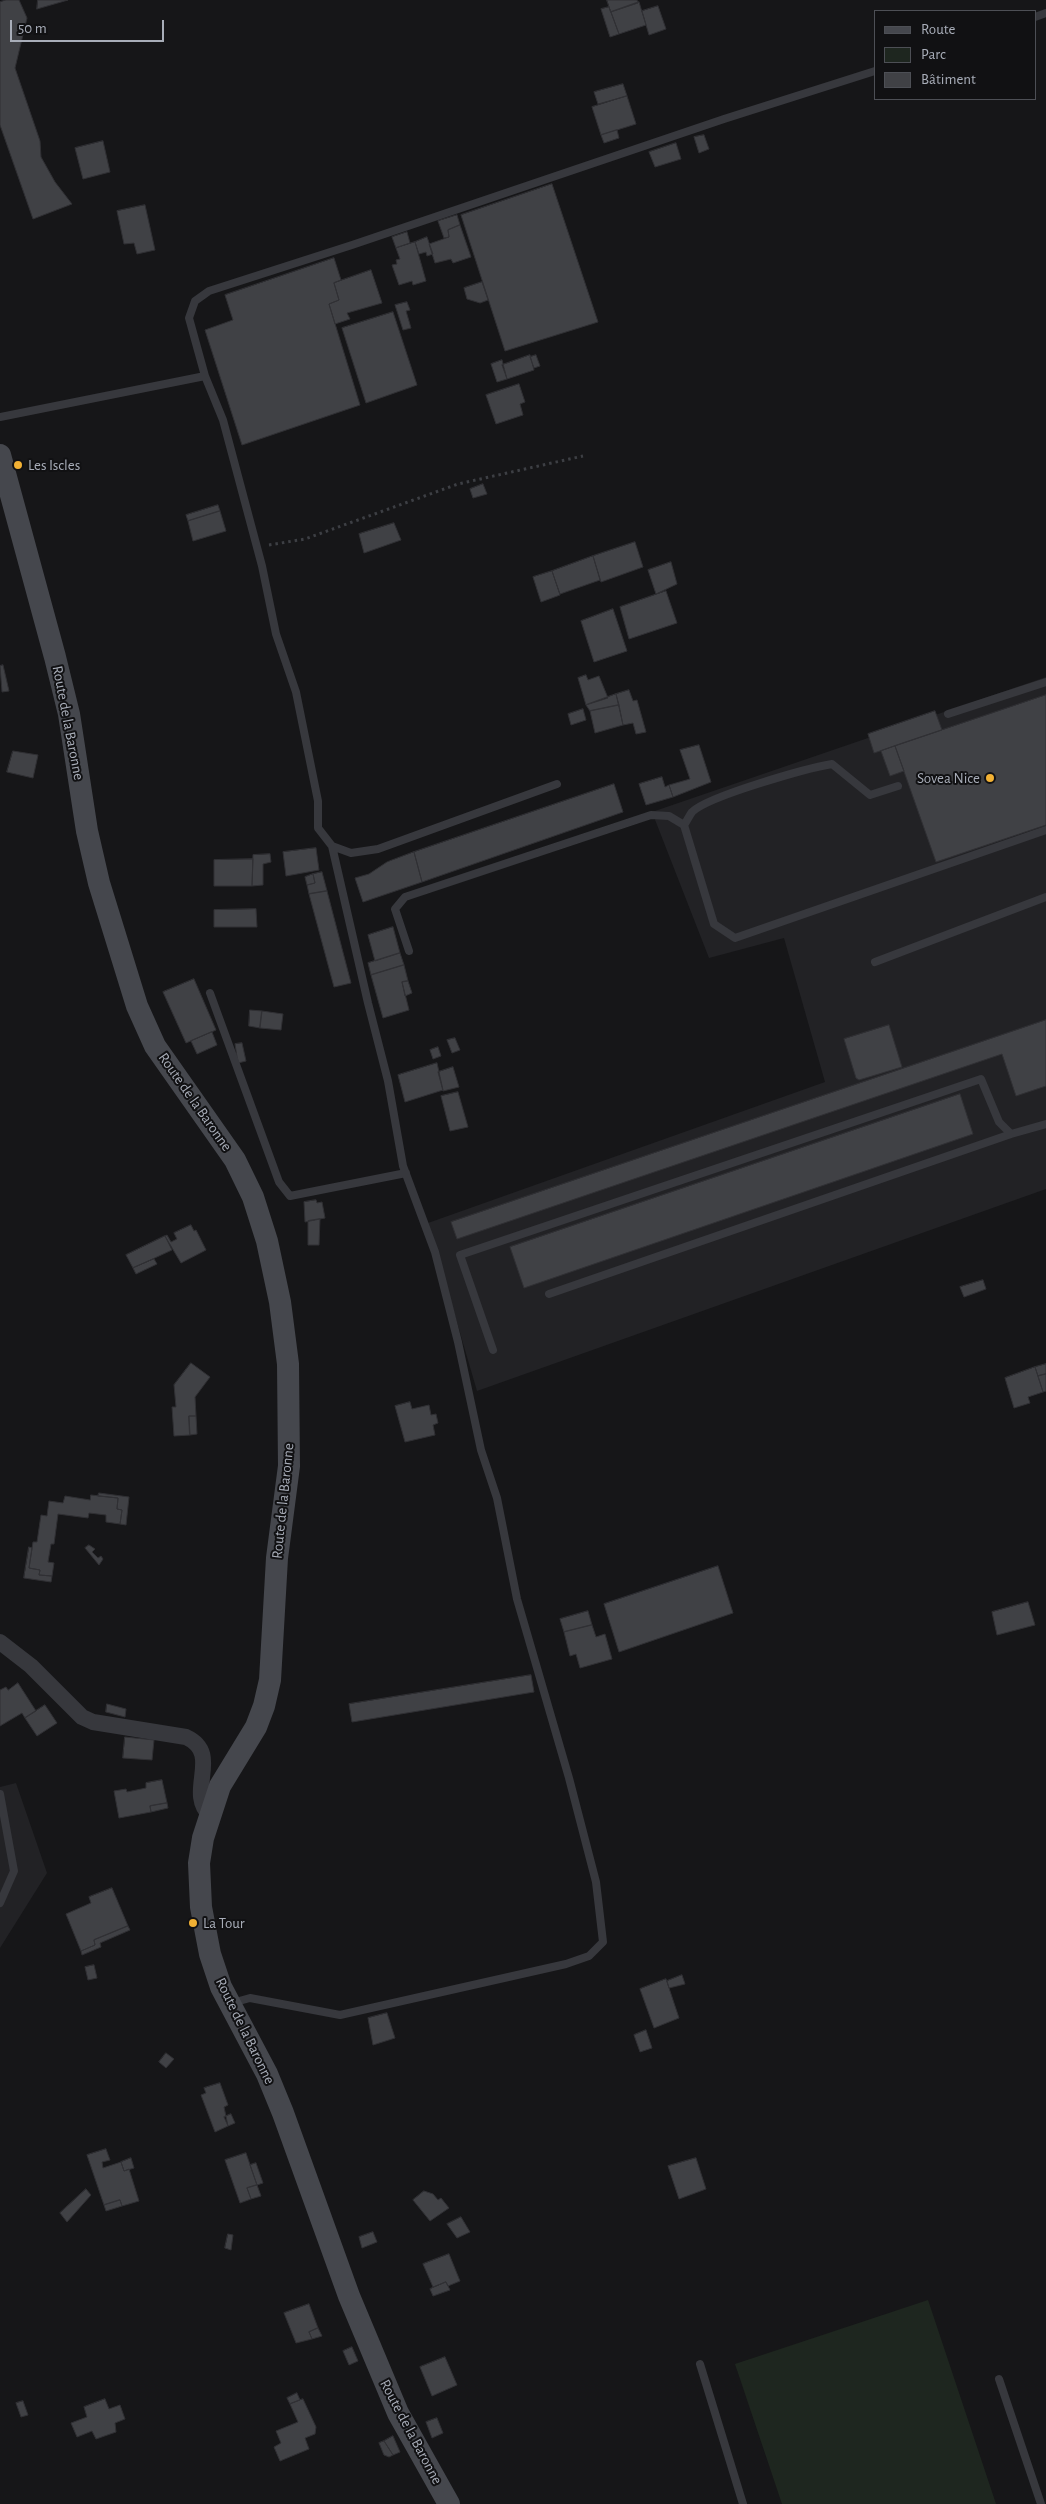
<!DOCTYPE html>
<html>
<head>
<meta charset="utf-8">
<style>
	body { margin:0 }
	#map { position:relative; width:1046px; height:2504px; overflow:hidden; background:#161618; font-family:"Alegreya Sans",sans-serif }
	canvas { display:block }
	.legend { position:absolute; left:874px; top:10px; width:162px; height:90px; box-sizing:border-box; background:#111113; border:1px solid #4d4f55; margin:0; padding:6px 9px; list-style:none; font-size:15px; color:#a8adb8 }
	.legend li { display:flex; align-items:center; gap:10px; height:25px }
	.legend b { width:25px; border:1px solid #4d4f55 }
	.scale { position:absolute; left:10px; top:20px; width:154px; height:22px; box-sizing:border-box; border:2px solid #a8adb8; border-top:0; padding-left:6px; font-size:15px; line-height:18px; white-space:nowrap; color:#a8adb8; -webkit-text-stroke:4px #111113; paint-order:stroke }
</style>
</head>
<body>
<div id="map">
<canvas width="1046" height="2504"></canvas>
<ul class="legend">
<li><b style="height:6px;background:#45474d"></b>Route</li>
<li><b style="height:14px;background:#1e261f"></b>Parc</li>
<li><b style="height:14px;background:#404145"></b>Bâtiment</li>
</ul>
<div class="scale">50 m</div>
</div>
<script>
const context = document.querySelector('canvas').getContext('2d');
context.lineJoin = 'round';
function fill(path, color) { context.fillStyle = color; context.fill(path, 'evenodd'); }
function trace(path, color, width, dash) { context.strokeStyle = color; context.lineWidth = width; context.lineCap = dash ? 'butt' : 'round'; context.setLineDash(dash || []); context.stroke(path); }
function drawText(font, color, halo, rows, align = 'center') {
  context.font = font + ' "Alegreya Sans",sans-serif'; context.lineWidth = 4; context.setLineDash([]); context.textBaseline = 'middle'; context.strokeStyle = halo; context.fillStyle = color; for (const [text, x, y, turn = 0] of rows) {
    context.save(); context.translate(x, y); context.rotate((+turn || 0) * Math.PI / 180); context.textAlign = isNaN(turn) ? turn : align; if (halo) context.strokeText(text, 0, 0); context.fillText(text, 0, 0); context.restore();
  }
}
const built = new Path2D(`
	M 1046,677 L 1046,1189 L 477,1391 L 428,1223 L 825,1082 L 784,938 L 709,958 L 652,812 Z
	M 16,1783 L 47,1873 L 0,1948 L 0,1787 Z`);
const green = new Path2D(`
	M 928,2300 L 996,2504 L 782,2504 L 735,2364 Z`);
const building = new Path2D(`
	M 6,0 L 19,0 L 27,18 L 15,68 L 40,141 L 41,157 L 55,182 L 72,204 L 33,219 L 0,125 L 0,2 Z
	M 38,0 L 68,0 L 37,9 Z
	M 607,0 L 637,0 L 638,3 L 611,12 Z
	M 639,2 L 646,25 L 619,34 L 611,12 Z
	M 658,6 L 666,29 L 649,35 L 642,11 Z
	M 609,7 L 619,34 L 610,37 L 601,9 Z
	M 623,84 L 627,96 L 598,104 L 594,92 Z
	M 627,96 L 636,124 L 601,135 L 592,107 Z
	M 617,130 L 619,138 L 604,143 L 601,135 Z
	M 704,135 L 709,149 L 699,153 L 694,137 Z
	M 103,141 L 110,172 L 83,179 L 75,148 Z
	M 676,143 L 681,159 L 655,167 L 649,152 Z
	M 552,184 L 598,322 L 505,351 L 461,215 Z
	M 145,205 L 155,250 L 137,254 L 134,243 L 124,244 L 117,211 Z
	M 457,215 L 460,225 L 448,230 L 449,237 L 444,238 L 438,221 Z
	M 460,225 L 471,257 L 453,263 L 451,259 L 435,263 L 429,244 L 449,237 L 448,230 Z
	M 407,232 L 410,243 L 396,248 L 392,237 Z
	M 427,237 L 433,254 L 427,256 L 426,252 L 419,254 L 415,242 Z
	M 415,242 L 426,281 L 413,285 L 412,281 L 399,285 L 392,265 L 397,264 L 396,260 L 400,259 L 396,248 Z
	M 334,258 L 341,280 L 334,283 L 339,300 L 329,304 L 360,405 L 242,445 L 205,330 L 233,320 L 225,295 Z
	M 371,270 L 382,303 L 347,313 L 350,319 L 335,324 L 329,304 L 339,300 L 334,283 Z
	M 482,282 L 488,300 L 480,303 L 467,299 L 464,288 Z
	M 407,302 L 410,310 L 406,311 L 411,328 L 403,330 L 395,305 Z
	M 393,312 L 417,385 L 366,403 L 342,328 Z
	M 530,355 L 534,370 L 507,379 L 502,365 Z
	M 536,355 L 540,366 L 534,368 L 530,357 Z
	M 502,360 L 507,379 L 497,382 L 491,364 Z
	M 519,384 L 525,402 L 520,404 L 523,415 L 496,424 L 486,395 Z
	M 483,484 L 487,494 L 473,498 L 470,489 Z
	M 218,505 L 220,511 L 188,521 L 186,515 Z
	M 220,511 L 226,531 L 193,541 L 188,521 Z
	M 394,523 L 401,540 L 364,553 L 359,534 Z
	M 635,542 L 643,567 L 601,582 L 593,556 Z
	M 593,556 L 600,580 L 560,594 L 552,571 Z
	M 671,562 L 677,584 L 656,594 L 648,570 Z
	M 552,571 L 560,595 L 541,602 L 533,577 Z
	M 666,591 L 677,623 L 629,639 L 620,607 Z
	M 613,609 L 627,651 L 594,662 L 581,621 Z
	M 3,665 L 9,691 L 2,692 L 0,666 Z
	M 586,675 L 588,680 L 599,676 L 608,698 L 586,705 L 578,678 Z
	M 629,690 L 633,701 L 637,700 L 646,732 L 636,734 L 633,723 L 623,725 L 616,694 Z
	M 616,694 L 619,705 L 590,711 L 586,705 Z
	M 1046,695 L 1046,825 L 936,862 L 895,746 Z
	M 619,705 L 623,725 L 595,733 L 590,711 Z
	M 583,709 L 586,720 L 571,725 L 568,714 Z
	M 935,711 L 942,730 L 874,753 L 868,734 Z
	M 699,745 L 711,782 L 673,797 L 669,785 L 690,779 L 680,750 Z
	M 895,746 L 904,771 L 890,776 L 881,751 Z
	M 13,751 L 38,755 L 33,778 L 7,772 Z
	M 662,777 L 665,787 L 669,785 L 673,797 L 646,805 L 639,784 Z
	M 614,784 L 623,812 L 422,882 L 414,852 Z
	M 316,848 L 319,870 L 286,876 L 283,852 Z
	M 414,852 L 422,882 L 363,902 L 355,878 L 369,874 L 387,862 Z
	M 270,854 L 271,862 L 263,864 L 263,885 L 252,886 L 253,855 Z
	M 253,859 L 252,886 L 214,886 L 214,860 Z
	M 322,872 L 327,891 L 309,894 L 307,885 L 315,883 L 313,874 Z
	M 313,874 L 315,883 L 307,885 L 305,877 Z
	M 327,891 L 351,983 L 334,987 L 309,894 Z
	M 256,909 L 257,927 L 214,927 L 214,910 Z
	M 393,927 L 400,953 L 375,961 L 368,935 Z
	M 400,953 L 404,965 L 371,975 L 368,963 Z
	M 404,965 L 408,981 L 402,982 L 409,1010 L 383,1018 L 371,975 Z
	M 194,979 L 216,1030 L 186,1043 L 163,992 Z
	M 408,981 L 412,993 L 405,996 L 402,982 Z
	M 250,1010 L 262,1011 L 260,1028 L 249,1026 Z
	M 262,1011 L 283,1014 L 281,1030 L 260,1028 Z
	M 1046,1020 L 1046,1086 L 1016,1096 L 1002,1054 L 457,1239 L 451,1222 Z
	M 889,1025 L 902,1067 L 859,1080 L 856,1078 L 844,1039 Z
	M 212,1032 L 217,1045 L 197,1054 L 191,1041 Z
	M 455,1038 L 460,1050 L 452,1053 L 447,1040 Z
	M 242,1043 L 246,1061 L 238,1063 L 235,1044 Z
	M 438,1047 L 441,1056 L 433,1059 L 430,1050 Z
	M 437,1063 L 443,1090 L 405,1102 L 398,1075 Z
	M 453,1067 L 459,1087 L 443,1091 L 438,1072 Z
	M 458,1092 L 468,1127 L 450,1131 L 441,1096 Z
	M 960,1094 L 973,1134 L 524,1288 L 510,1247 Z
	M 316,1200 L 317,1203 L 322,1202 L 325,1218 L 305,1222 L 304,1202 Z
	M 320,1219 L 319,1245 L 308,1245 L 308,1221 Z
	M 191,1225 L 194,1231 L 196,1230 L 206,1250 L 181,1263 L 165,1236 L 167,1235 L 171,1242 L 177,1239 L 174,1233 Z
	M 165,1236 L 172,1250 L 133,1268 L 126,1255 Z
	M 154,1259 L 157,1264 L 136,1274 L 133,1268 Z
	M 983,1280 L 986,1289 L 964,1297 L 960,1287 Z
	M 191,1363 L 210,1377 L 195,1397 L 196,1416 L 189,1416 L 190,1435 L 174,1436 L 172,1407 L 176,1407 L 174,1385 Z
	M 1046,1364 L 1046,1374 L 1038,1376 L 1035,1367 Z
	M 1035,1367 L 1043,1392 L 1028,1397 L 1030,1403 L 1014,1408 L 1005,1378 Z
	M 1046,1374 L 1046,1391 L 1043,1392 L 1038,1376 Z
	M 410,1402 L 412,1409 L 429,1405 L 431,1415 L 436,1414 L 438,1423 L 433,1425 L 435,1435 L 405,1442 L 395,1406 Z
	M 189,1416 L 196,1416 L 197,1434 L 190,1435 Z
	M 99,1493 L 129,1497 L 126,1525 L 120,1524 L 122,1510 L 117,1509 L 118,1498 L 98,1496 Z
	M 91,1495 L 118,1498 L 117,1509 L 122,1510 L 120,1524 L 106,1522 L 106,1515 L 89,1513 L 88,1518 L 58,1514 L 54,1544 L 51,1544 L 48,1562 L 54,1563 L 52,1576 L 39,1575 L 40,1570 L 29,1568 L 33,1542 L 37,1542 L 41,1515 L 47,1516 L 49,1501 L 63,1503 L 65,1496 L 90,1500 Z
	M 89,1545 L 95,1549 L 92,1552 L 98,1558 L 101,1556 L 103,1559 L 99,1565 L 85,1548 Z
	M 29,1547 L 32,1548 L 29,1568 L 40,1570 L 39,1575 L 52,1576 L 51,1582 L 24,1578 Z
	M 718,1566 L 733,1613 L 619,1652 L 604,1604 Z
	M 1028,1602 L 1035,1625 L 997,1635 L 992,1612 Z
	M 588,1611 L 592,1625 L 564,1632 L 560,1619 Z
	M 592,1625 L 596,1637 L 605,1634 L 612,1659 L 580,1668 L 576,1654 L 570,1656 L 564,1632 Z
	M 531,1675 L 534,1692 L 352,1722 L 349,1704 Z
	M 18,1683 L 36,1711 L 25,1718 L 22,1713 L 0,1726 L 0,1690 L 6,1687 L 8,1690 Z
	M 107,1704 L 126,1709 L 125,1717 L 106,1712 Z
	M 45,1705 L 57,1723 L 37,1736 L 25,1718 Z
	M 125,1737 L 154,1740 L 152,1760 L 123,1758 Z
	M 162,1780 L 167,1803 L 150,1806 L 151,1812 L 119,1818 L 114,1791 L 126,1789 L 127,1792 L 146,1788 L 146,1783 Z
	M 167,1803 L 168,1808 L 151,1812 L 150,1806 Z
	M 112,1888 L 128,1926 L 94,1940 L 95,1945 L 81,1951 L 66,1914 L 91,1903 L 89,1897 Z
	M 128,1926 L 130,1930 L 100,1943 L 101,1947 L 82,1955 L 81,1951 L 95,1945 L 94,1940 Z
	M 94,1965 L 97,1978 L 88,1980 L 85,1967 Z
	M 682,1975 L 685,1984 L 669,1988 L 667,1981 Z
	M 666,1979 L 679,2018 L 654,2028 L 640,1989 Z
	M 387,2013 L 395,2038 L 373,2045 L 368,2018 Z
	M 646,2030 L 652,2048 L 640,2052 L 634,2035 Z
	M 166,2053 L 174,2059 L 166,2068 L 159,2062 Z
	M 220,2083 L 228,2105 L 224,2107 L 228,2126 L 215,2132 L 201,2095 L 206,2093 L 204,2088 Z
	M 231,2114 L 235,2123 L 228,2126 L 224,2117 Z
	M 106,2149 L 110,2160 L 102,2162 L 103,2168 L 121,2162 L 124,2171 L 129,2169 L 139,2201 L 122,2206 L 120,2200 L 104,2205 L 87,2155 Z
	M 246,2153 L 257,2185 L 247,2188 L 251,2199 L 240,2203 L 225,2160 Z
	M 131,2158 L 134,2168 L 124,2171 L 121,2162 Z
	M 696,2158 L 706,2189 L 679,2199 L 668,2166 Z
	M 256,2163 L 263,2183 L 257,2185 L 250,2165 Z
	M 257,2185 L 261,2196 L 251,2199 L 247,2188 Z
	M 86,2189 L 91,2195 L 67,2222 L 60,2213 Z
	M 424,2191 L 433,2194 L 438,2200 L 441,2198 L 449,2208 L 430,2221 L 413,2200 Z
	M 120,2200 L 122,2206 L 106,2211 L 104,2205 Z
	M 461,2217 L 470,2232 L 457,2238 L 447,2224 Z
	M 373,2232 L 377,2242 L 362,2248 L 359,2237 Z
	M 228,2234 L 233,2235 L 231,2250 L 225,2248 Z
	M 449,2254 L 460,2281 L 448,2286 L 446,2282 L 433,2287 L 423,2264 Z
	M 446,2282 L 450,2290 L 433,2296 L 430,2289 Z
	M 309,2304 L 318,2328 L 309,2332 L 312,2339 L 296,2343 L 284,2313 Z
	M 318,2328 L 322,2336 L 312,2339 L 309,2332 Z
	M 352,2347 L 358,2361 L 349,2365 L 343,2351 Z
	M 445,2357 L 457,2385 L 432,2396 L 420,2367 Z
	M 297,2393 L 300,2400 L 290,2404 L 287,2398 Z
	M 105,2399 L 109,2409 L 120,2405 L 125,2419 L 115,2423 L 116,2432 L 96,2439 L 92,2431 L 77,2437 L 71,2423 L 87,2417 L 84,2407 Z
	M 303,2399 L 316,2427 L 315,2434 L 305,2438 L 309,2449 L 280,2461 L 274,2447 L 281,2443 L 276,2431 L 298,2422 L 290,2404 Z
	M 23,2401 L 28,2415 L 21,2417 L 16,2403 Z
	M 437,2418 L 443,2433 L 432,2438 L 426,2422 Z
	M 393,2436 L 400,2452 L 393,2455 L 384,2441 Z
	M 384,2441 L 393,2455 L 389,2457 L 384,2455 L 379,2443 Z`);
const path = new Path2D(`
	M 269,545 L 305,539 L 458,484 L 583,456`);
const lane = new Path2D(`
	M 1035,17 L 1046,13
	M 0,417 L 205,376
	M 948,714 L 1046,682
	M 557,784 L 378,849 L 351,853 L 332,846 L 318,828 L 318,801 L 296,692 L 276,634 L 262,566 L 223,420 L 205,376 L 189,318 L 195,301 L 209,291 L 352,245 L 724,119 L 875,71
	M 898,786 L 870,795 L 832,764 C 808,768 708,796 692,812 C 689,816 687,821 684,825 L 714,924 L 735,938 L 1046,830
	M 409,951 L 395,909 L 405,897 L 651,815 L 669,816 L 684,825
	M 875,962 L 1046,897
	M 210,993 L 279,1182 L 290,1196 L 406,1173
	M 549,1294 L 1011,1134
	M 493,1350 L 460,1255 L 981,1079 L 999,1122 L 1011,1134 L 1046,1124
	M 0,1794 L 14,1871 L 0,1903
	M 232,2003 L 250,1998 L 340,2015 L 566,1964 L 589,1956 L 603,1942 L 596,1882 L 569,1778 L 517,1599 L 497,1498 L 481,1450 L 458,1342 L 435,1252 L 403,1166 L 388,1081 L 368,1003 L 332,846
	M 700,2364 L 743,2504
	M 999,2379 L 1041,2504`);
const street = new Path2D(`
	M 0,1642 L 31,1666 L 82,1717 L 93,1722 L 186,1737 C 223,1754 185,1792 210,1815`);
const secondary = new Path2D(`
	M 0,455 L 55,657 L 69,714 L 87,831 L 99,883 L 137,1006 L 155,1046 L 235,1160 L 253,1197 L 267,1241 L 280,1302 L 288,1364 L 289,1466 L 277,1558 L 270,1680 L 264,1706 L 256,1727 L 220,1786 L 203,1838 L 199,1863 L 201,1907 L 210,1954 L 221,1987 L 267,2074 L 283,2113 L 349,2296 L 398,2413 L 449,2504`);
const markers = [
	[18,465,5,"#f2b134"],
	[990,778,5,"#f2b134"],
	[193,1923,5,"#f2b134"]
];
const poiNames = [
	["Les Iscles",28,465],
	["Sovea Nice",980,778,"right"],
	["La Tour",203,1923]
];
const streetNames = [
	["Route de la Baronne",68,723,79],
	["Route de la Baronne",195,1102,55],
	["Route de la Baronne",283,1501,-84],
	["Route de la Baronne",245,2031,64],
	["Route de la Baronne",411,2432,62]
];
fill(built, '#222225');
fill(green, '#1e261f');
fill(building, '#404145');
trace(building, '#303034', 1);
trace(path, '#3d3f44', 3, [2.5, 4]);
trace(lane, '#37383d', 8);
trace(street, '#37383d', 16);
trace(secondary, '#45474d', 22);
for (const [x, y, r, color] of markers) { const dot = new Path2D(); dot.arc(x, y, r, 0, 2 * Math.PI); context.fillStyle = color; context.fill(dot); trace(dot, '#111113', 2); }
drawText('15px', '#a8adb8', '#111113', poiNames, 'left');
drawText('15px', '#a8adb8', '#111113', streetNames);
</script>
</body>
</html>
